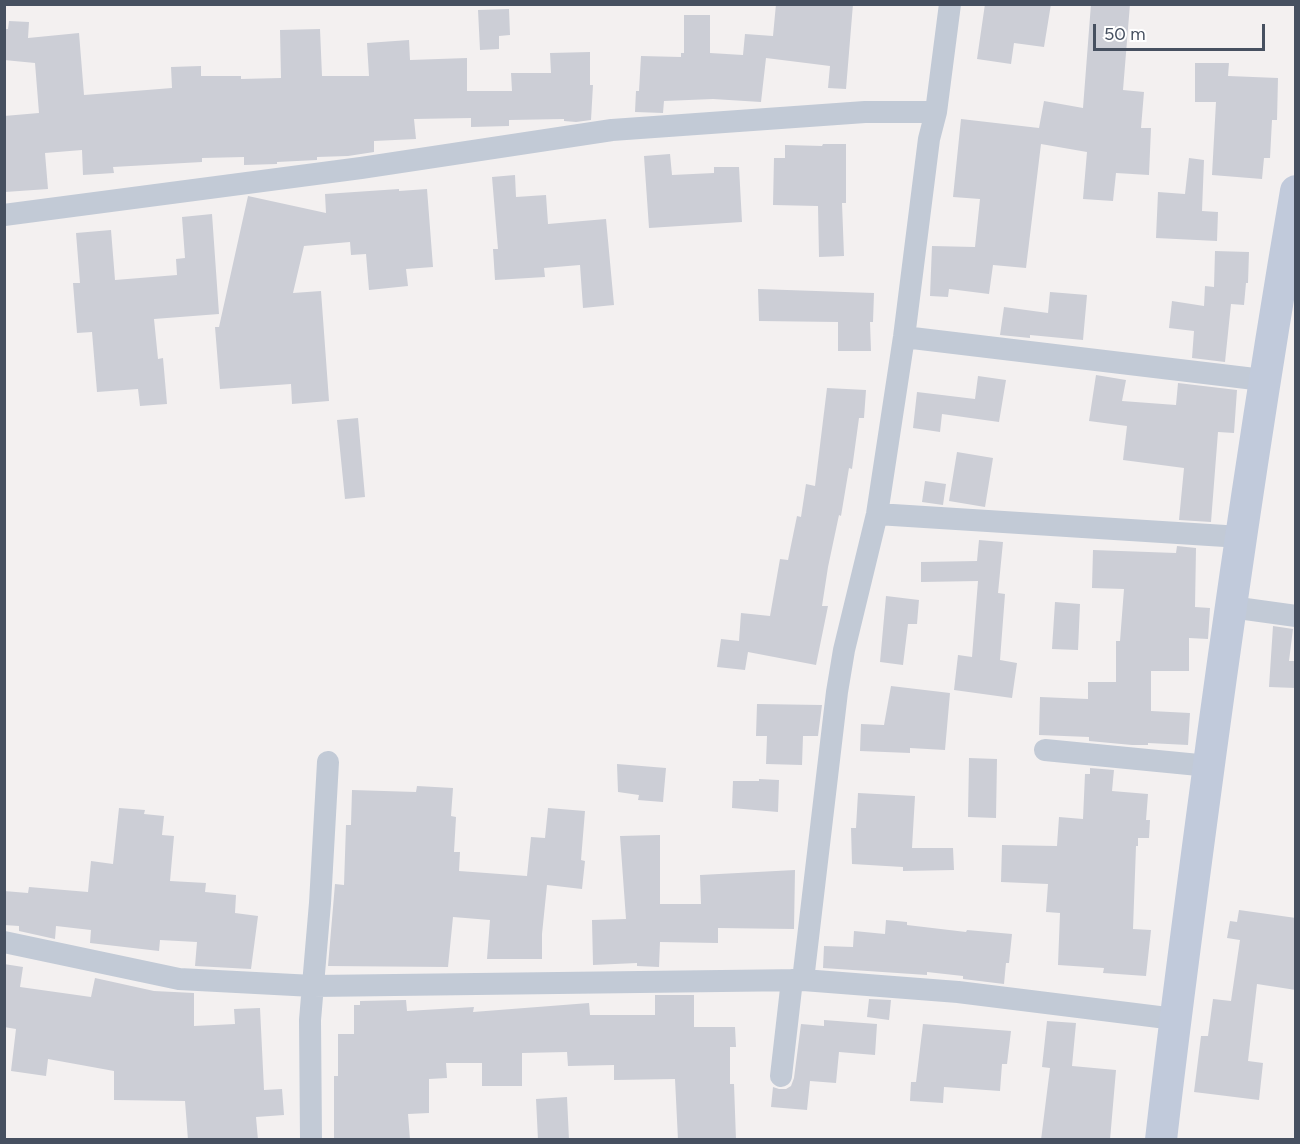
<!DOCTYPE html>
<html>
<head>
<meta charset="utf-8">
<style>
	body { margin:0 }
	#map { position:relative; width:1300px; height:1144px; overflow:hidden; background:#f3f0f0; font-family:Figtree,sans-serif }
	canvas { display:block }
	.frame { position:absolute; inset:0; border:6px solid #465060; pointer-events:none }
	.scale { position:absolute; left:1093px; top:24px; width:172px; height:27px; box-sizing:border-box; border:3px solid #465060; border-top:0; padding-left:8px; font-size:18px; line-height:21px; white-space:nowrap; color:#465060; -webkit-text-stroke:4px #fff; paint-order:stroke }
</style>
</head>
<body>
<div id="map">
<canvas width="1300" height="1144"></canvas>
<div class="frame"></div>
<div class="scale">50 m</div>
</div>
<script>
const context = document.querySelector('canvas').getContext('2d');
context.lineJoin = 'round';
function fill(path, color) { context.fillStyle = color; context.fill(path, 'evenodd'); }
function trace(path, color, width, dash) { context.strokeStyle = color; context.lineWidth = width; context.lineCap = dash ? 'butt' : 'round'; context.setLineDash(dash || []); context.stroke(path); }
const building = new Path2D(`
	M 776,4 L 853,4 L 846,89 L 828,88 L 830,66 L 766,58 L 761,102 L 713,99 L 664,101 L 663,113 L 635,112 L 636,91 L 639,91 L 641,56 L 681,57 L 681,53 L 684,53 L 684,15 L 710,15 L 710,53 L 743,55 L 745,34 L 773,36 Z
	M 985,4 L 1051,4 L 1044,47 L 1014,43 L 1011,64 L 977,59 Z
	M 1091,4 L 1130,4 L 1123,90 L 1144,92 L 1141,128 L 1151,128 L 1149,175 L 1116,173 L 1113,201 L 1083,199 L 1087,152 L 1041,144 L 1026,268 L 993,265 L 989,294 L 949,289 L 948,297 L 930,296 L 932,246 L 975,247 L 980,199 L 953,197 L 961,119 L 1039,128 L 1044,101 L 1083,108 Z
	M 509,9 L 510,35 L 499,36 L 499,49 L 480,50 L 478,10 Z
	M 9,21 L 29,22 L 28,38 L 79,33 L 84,95 L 172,88 L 171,67 L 201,66 L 201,76 L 241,76 L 241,79 L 281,78 L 280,30 L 320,29 L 322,76 L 369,76 L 367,43 L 409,40 L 410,60 L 467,58 L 467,91 L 512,91 L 511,73 L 551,73 L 550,53 L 590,52 L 590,85 L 593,85 L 591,120 L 576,122 L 564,121 L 564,119 L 509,120 L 509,126 L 471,127 L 471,118 L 414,119 L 416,139 L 374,141 L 374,152 L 348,156 L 317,157 L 317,160 L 277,162 L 277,164 L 244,165 L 244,157 L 202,158 L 202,162 L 113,167 L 114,173 L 83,175 L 82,150 L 45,153 L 48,189 L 5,192 L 4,116 L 39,113 L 35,63 L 4,60 L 4,29 L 8,29 Z
	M 1195,63 L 1229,63 L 1228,76 L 1278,78 L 1277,120 L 1272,120 L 1270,158 L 1264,158 L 1262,179 L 1212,175 L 1216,102 L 1195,102 Z
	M 823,144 L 846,144 L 846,203 L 842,203 L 844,256 L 819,257 L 818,206 L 773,205 L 774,158 L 785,158 L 785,145 L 822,146 Z
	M 670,154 L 672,175 L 714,173 L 714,167 L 739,167 L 742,222 L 649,228 L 644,156 Z
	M 1189,158 L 1204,160 L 1202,211 L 1218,212 L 1217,241 L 1156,238 L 1158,192 L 1185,194 Z
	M 515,175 L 516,197 L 546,195 L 548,224 L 606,219 L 614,305 L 583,308 L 580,265 L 544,268 L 545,277 L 495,280 L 493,249 L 498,249 L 492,177 Z
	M 399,189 L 399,191 L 427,189 L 433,267 L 406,269 L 408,286 L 369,290 L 366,254 L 351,255 L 350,242 L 304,246 L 293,293 L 321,291 L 329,401 L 292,404 L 291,384 L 220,389 L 215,327 L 219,327 L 248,196 L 326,213 L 325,194 Z
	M 212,214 L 219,314 L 154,319 L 158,359 L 163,358 L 167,404 L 140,406 L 138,389 L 97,392 L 92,332 L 77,333 L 73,283 L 80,283 L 76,233 L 111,230 L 115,280 L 177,275 L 176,259 L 185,258 L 182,217 Z
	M 1215,251 L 1249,252 L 1248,283 L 1246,283 L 1244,305 L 1231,304 L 1225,362 L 1192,358 L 1194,331 L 1169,328 L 1172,301 L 1204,306 L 1205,286 L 1214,287 Z
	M 758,289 L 874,293 L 873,322 L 870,322 L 871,351 L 838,351 L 838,322 L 759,321 Z
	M 1050,292 L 1087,295 L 1083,340 L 1030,335 L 1030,338 L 1000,335 L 1004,307 L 1048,313 Z
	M 1096,375 L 1126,380 L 1122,401 L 1176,405 L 1178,383 L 1237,390 L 1234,433 L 1218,432 L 1211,522 L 1179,520 L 1184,468 L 1123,460 L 1127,426 L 1089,421 Z
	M 978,376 L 1006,380 L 999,422 L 942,414 L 940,432 L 913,428 L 917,392 L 975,399 Z
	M 827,388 L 866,390 L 864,418 L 859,418 L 852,469 L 849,468 L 841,516 L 839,515 L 828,567 L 822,606 L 828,606 L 816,665 L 748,652 L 745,670 L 717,667 L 721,639 L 739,641 L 741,613 L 770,616 L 780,559 L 788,560 L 797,516 L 801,517 L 806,484 L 815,486 Z
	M 358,418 L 365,497 L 345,499 L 337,420 Z
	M 957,452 L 993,458 L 985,507 L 949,501 Z
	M 925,481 L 946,484 L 943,505 L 922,502 Z
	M 979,540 L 1003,542 L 998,593 L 1005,594 L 1000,660 L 1017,663 L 1012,698 L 954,690 L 958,655 L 972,657 L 978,581 L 921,582 L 921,562 L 977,561 Z
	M 1177,546 L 1196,548 L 1195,607 L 1210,608 L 1208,639 L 1189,638 L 1189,671 L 1151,671 L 1151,711 L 1190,713 L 1188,745 L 1148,743 L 1148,745 L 1132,745 L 1089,741 L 1089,737 L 1039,735 L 1040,697 L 1088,699 L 1088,682 L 1116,682 L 1116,641 L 1120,641 L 1124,589 L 1092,588 L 1093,550 L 1176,553 Z
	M 886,596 L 919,600 L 917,624 L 908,624 L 903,665 L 880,662 Z
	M 1055,602 L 1080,604 L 1078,650 L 1052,649 Z
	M 1273,626 L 1293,629 L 1289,661 L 1296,661 L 1296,688 L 1269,687 Z
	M 891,686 L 950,693 L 945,750 L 910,748 L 910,753 L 860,751 L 861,724 L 884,725 Z
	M 757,704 L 822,705 L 818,736 L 803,736 L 802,765 L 766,764 L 767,736 L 756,736 Z
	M 969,758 L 997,759 L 996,818 L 968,817 Z
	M 617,764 L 666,768 L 663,802 L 638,800 L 639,795 L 618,792 Z
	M 1090,768 L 1114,770 L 1112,791 L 1148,794 L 1146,820 L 1150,820 L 1149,838 L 1138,838 L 1138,846 L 1136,846 L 1133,929 L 1151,930 L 1146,976 L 1103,973 L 1104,968 L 1058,965 L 1060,913 L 1046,912 L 1048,884 L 1001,882 L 1002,845 L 1057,846 L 1059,817 L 1083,819 L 1085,774 L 1090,774 Z
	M 759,779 L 779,780 L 778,812 L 732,808 L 733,781 L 759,781 Z
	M 417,786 L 453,788 L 451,816 L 456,817 L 454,852 L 460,852 L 459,871 L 527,876 L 531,837 L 545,838 L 548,808 L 585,811 L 581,860 L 585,861 L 582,889 L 547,885 L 542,934 L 542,959 L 487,959 L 490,920 L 453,917 L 448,967 L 328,966 L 335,884 L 344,885 L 346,825 L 351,825 L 352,790 L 416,792 Z
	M 858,793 L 915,796 L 912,848 L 953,848 L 954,870 L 903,871 L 903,867 L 852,864 L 851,828 L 856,828 Z
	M 119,808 L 145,810 L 144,814 L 164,816 L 162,835 L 174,836 L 170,881 L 206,883 L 205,892 L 236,895 L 235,913 L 258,916 L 251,969 L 195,966 L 197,942 L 160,940 L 159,951 L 90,943 L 91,930 L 56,926 L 55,939 L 19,931 L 19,926 L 4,925 L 4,891 L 28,893 L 29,887 L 88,892 L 91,861 L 113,864 Z
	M 660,835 L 660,904 L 701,904 L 700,875 L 795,870 L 794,929 L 718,928 L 718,943 L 660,942 L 659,967 L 637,966 L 637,963 L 593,965 L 592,920 L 626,919 L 620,836 Z
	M 1239,910 L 1296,918 L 1296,990 L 1257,984 L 1248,1061 L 1263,1063 L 1259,1100 L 1194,1092 L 1201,1036 L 1208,1036 L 1213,999 L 1231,1001 L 1240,940 L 1227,938 L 1230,921 L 1237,922 Z
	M 886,920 L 907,922 L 907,925 L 966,932 L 967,930 L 1012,934 L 1009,963 L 1006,963 L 1004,984 L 963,979 L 963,976 L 927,972 L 927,975 L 823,968 L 824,946 L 853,947 L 854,931 L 885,934 Z
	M 4,964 L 23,967 L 20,987 L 91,997 L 95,978 L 154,991 L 194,993 L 194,1026 L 235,1024 L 234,1009 L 260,1008 L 264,1090 L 282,1089 L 284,1115 L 256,1117 L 258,1140 L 188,1140 L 185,1101 L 114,1100 L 114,1071 L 48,1059 L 46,1076 L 11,1071 L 16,1029 L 4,1027 Z
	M 655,995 L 694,995 L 694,1027 L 735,1027 L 736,1047 L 730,1047 L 730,1084 L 734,1084 L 736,1140 L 678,1140 L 675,1079 L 614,1080 L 614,1065 L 568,1066 L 567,1052 L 522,1053 L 522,1086 L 482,1086 L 482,1063 L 446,1063 L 447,1078 L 429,1079 L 429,1113 L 408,1114 L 410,1140 L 334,1140 L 334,1076 L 338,1076 L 338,1034 L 354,1034 L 354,1005 L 360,1005 L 360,1001 L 406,1000 L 407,1011 L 474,1007 L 473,1012 L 589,1003 L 590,1015 L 655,1015 Z
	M 869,999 L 891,1000 L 889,1020 L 867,1017 Z
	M 824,1020 L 877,1024 L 875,1055 L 839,1052 L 836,1083 L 810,1081 L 807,1110 L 771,1107 L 773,1087 L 779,1089 L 786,1089 L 791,1086 L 794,1078 L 801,1024 L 824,1026 Z
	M 1047,1021 L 1076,1023 L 1072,1066 L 1116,1070 L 1110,1140 L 1041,1140 L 1050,1068 L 1042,1067 Z
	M 923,1024 L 1011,1031 L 1007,1064 L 1002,1064 L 1000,1091 L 944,1087 L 943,1103 L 910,1101 L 911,1082 L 916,1082 Z
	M 567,1097 L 569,1140 L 538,1140 L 536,1099 Z`);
const street = new Path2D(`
	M 936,112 L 950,4
	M 4,215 L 361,168 L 612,130 L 865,112 L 936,112 L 929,139 L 904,337 L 877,514 L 844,650 L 837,692 L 803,980
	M 904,337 L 1263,380
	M 877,514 L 1241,537
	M 1231,607 L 1296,616
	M 1045,750 L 1209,766
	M 4,942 L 179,979 L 313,986 L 803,980 L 958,992 L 1175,1019
	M 781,1076 L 792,980
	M 311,1140 L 310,1020 L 320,903 L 328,762`);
const secondary = new Path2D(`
	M 1161,1140 C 1173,1034 1187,929 1201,824 C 1229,612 1260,401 1296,191`);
fill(building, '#ccced6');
trace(street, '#c2cad6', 22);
trace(secondary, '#c1cadb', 32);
</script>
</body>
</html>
